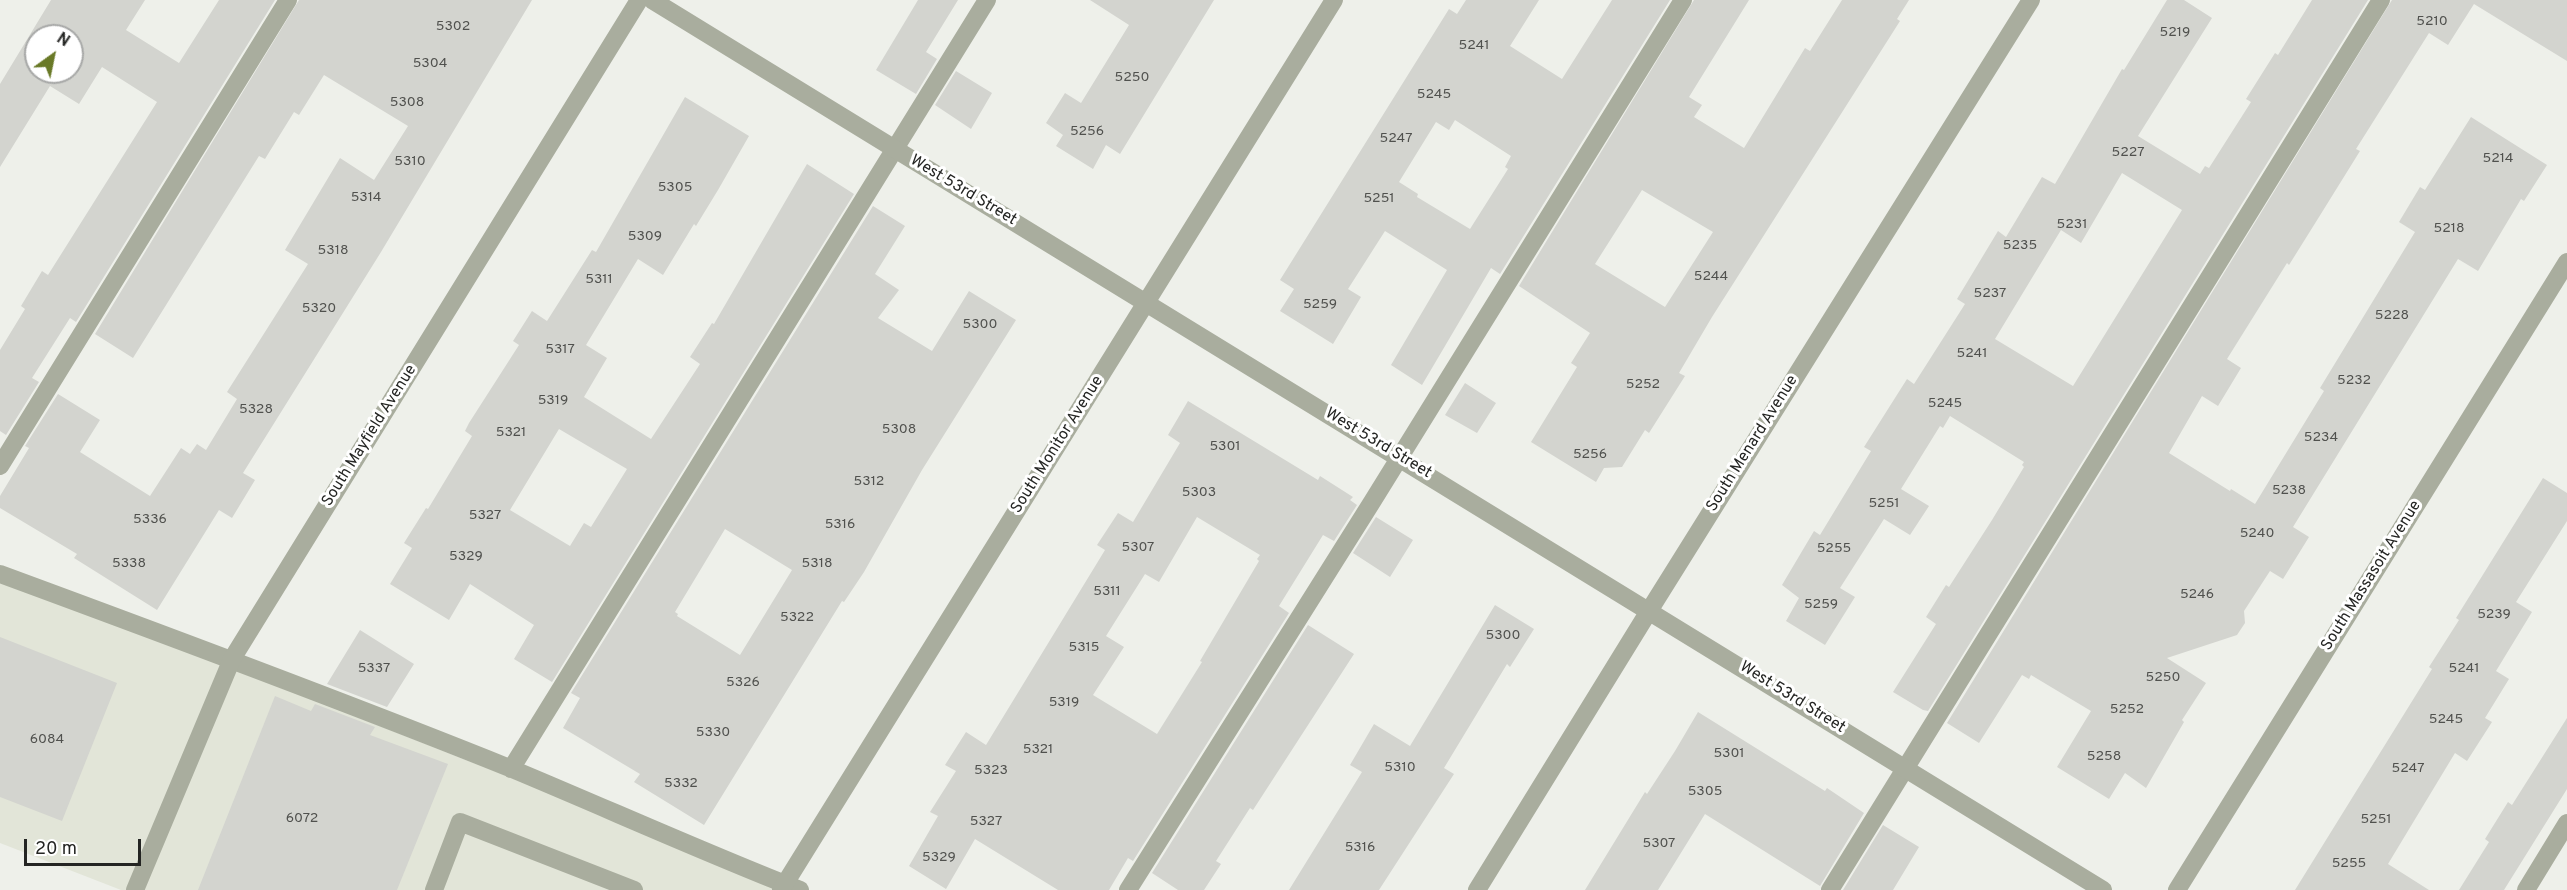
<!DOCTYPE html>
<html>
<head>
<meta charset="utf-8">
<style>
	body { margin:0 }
	#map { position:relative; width:2567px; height:890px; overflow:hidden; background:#eef0ea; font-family:Overpass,sans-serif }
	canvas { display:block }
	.north { position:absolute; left:24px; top:24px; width:60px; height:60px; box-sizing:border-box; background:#fff; border:2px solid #a7a8a7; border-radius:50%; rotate:33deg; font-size:16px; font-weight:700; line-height:24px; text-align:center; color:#242523 }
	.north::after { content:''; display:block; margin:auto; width:21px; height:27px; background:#697927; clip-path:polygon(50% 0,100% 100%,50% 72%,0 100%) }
	.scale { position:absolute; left:24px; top:839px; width:117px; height:27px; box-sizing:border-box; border:3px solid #242523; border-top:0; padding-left:8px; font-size:18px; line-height:21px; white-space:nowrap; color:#242523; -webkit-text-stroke:4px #fff; paint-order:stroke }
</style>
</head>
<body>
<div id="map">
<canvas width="2567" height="890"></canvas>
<div class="north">N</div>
<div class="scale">20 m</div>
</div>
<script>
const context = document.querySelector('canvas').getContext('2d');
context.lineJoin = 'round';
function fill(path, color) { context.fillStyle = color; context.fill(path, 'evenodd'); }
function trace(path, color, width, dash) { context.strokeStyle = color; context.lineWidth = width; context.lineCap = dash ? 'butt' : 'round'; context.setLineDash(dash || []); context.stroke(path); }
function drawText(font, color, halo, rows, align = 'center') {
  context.font = font + ' Overpass,sans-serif'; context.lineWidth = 6; context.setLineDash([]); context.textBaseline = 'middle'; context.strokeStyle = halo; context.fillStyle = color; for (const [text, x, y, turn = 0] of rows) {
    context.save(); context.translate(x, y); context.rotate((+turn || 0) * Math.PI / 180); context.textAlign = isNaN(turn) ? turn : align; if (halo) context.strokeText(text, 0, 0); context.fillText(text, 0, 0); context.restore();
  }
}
const built = new Path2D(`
	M 0,576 L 795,890 L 121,890 L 0,843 Z`);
const building = new Path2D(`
	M 51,0 L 145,0 L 126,30 L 179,63 L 219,0 L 275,0 L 76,322 L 70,318 L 32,378 L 39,382 L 6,435 L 0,431 L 0,350 L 25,309 L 21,306 L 42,271 L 48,275 L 157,102 L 102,67 L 79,104 L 50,86 L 0,167 L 0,84 ZM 36,36 L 72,36 L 72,72 L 36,72 Z
	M 299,0 L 532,0 L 381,252 L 243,473 L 255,480 L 232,518 L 219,510 L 157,610 L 74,558 L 77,554 L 0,508 L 0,496 L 29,448 L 25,446 L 58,394 L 100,420 L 80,452 L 150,496 L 181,448 L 190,454 L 197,444 L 206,450 L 237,399 L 227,392 L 308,264 L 285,250 L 340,158 L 374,180 L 408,126 L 324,75 L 299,115 L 294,112 L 265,159 L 259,156 L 133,358 L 95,334 Z
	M 918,0 L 958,0 L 926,52 L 937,59 L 916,94 L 876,70 Z
	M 1090,0 L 1214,0 L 1120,154 L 1106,145 L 1093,169 L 1056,146 L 1063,135 L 1046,123 L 1065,93 L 1081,103 L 1129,25 Z
	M 1466,0 L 1539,0 L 1510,46 L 1562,79 L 1612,0 L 1670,0 L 1500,274 L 1491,268 L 1422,385 L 1391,365 L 1447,270 L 1385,231 L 1348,289 L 1361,297 L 1333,344 L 1280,311 L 1294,289 L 1280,280 L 1449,9 L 1457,14 ZM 1455,120 L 1511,156 L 1505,167 L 1508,169 L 1470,229 L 1417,197 L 1418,194 L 1399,182 L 1436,122 L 1449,130 Z
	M 1694,0 L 1749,0 L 1689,97 L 1702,105 L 1694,117 L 1744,148 L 1805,48 L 1810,51 L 1842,0 L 1909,0 L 1897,19 L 1900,21 L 1712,317 L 1679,373 L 1685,376 L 1649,433 L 1645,430 L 1622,467 L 1604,468 L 1596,482 L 1531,442 L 1577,367 L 1571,363 L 1590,333 L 1519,286 ZM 1642,190 L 1713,232 L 1665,307 L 1595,264 Z
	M 2167,0 L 2184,0 L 2212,18 L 2138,136 L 2200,174 L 2205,166 L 2209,168 L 2251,102 L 2246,99 L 2275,53 L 2278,55 L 2312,0 L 2368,0 L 1928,711 L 1923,710 L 1893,692 L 1936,624 L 1926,617 L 1946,585 L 1949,587 L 1992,520 L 2024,467 L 2022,465 L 2024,462 L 1950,416 L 1943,428 L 1940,426 L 1901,489 L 1929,506 L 1910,535 L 1884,519 L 1840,588 L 1855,597 L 1825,645 L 1786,621 L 1799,598 L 1782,585 L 1814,531 L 1820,535 L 1871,451 L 1864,447 L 1907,379 L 1914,384 L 1965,304 L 1957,299 L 1998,231 L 2006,237 L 2042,177 L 2055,184 L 2122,69 L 2124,70 ZM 2122,173 L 2182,210 L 2073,386 L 1995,339 L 2061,230 L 2081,243 Z
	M 2392,0 L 2567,0 L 2567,61 L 2474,4 L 2448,45 L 2429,33 L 2356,149 L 2360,151 L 2319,217 L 2289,265 L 2287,263 L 2227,359 L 2241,368 L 2218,406 L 2202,396 L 2169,453 L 2230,491 L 2231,489 L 2255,504 L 2324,391 L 2320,388 L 2415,232 L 2399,222 L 2420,187 L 2425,190 L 2471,117 L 2547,165 L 2524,201 L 2521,199 L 2478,271 L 2458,259 L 2293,527 L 2309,537 L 2283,579 L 2270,571 L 2244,611 L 2245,623 L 2237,635 L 2167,658 L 2206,683 L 2182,720 L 2184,722 L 2146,788 L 2125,773 L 2109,799 L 2057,767 L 2091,711 L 2031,675 L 2029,679 L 2022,675 L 1979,743 L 1947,723 Z
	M 956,71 L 992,93 L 971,129 L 935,105 Z
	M 685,97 L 749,136 L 718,190 L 696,226 L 694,224 L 663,275 L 638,259 L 586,345 L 607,358 L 584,397 L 651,439 L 700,364 L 690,357 L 712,323 L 714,324 L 807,164 L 854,194 L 552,682 L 514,659 L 534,625 L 470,584 L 449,620 L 390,584 L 412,548 L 404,543 L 426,508 L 428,509 L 472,436 L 465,431 L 469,423 L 519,345 L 513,341 L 532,311 L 547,321 L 592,250 L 596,252 ZM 559,429 L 627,469 L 591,527 L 584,523 L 570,546 L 510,510 Z
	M 873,206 L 905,226 L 875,274 L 899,290 L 878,318 L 932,351 L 969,291 L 1016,320 L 922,470 L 864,572 L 844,602 L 842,601 L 704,825 L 634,782 L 640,774 L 563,728 L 580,698 L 571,693 ZM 725,529 L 792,570 L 740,655 L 677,616 L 678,614 L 675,612 Z
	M 1465,383 L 1496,403 L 1477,433 L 1445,415 Z
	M 1188,401 L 1318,480 L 1320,476 L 1353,497 L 1350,500 L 1357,505 L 1334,541 L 1323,535 L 1279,606 L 1289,613 L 1133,861 L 1128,858 L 1109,890 L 1058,890 L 975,839 L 946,889 L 909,866 L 938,816 L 930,812 L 956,771 L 945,765 L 966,732 L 986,745 L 1105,550 L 1097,545 L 1118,513 L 1133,522 L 1180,443 L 1168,435 ZM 1197,517 L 1260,555 L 1257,559 L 1259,561 L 1200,661 L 1202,662 L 1157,734 L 1093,695 L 1124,647 L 1106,636 L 1145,574 L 1159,582 Z
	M 2543,478 L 2567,493 L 2567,521 L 2516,602 L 2532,612 L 2496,671 L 2509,679 L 2485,718 L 2492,722 L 2467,761 L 2455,753 L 2388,864 L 2429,890 L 2295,890 L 2432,669 L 2429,667 L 2459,620 L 2456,618 Z
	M 1376,517 L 1413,540 L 1390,577 L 1353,553 Z
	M 1495,605 L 1534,629 L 1510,667 L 1507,664 L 1444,768 L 1454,774 L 1379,890 L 1289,890 L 1362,772 L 1350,765 L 1374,724 L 1410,746 Z
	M 1308,625 L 1354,654 L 1253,810 L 1250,808 L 1216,861 L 1221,864 L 1204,890 L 1178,890 L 1152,873 Z
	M 360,630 L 414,664 L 387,707 L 327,684 Z
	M 0,637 L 117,683 L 62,821 L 0,797 Z
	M 275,696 L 311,711 L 315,704 L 375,727 L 370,735 L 448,764 L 397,890 L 198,890 Z
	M 1698,712 L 1825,791 L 1827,788 L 1864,813 L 1820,886 L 1705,814 L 1658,890 L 1585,890 L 1645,792 L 1647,794 L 1675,751 Z
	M 2567,718 L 2567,789 L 2504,890 L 2459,890 L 2489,842 L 2485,839 L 2508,802 L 2512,805 Z
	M 1883,825 L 1919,847 L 1893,890 L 1843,890 Z`);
const lane = new Path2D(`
	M 0,466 L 288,0
	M 0,574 C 171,637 343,701 512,769 C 608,809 703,852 800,890
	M 511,769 L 987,0
	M 434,890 L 460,822 L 634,890
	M 1128,890 L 1372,502 L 1683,0
	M 1830,890 L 2381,0
	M 2526,890 L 2567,823`);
const street = new Path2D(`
	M 652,0 L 2103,890
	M 135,890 L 232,659 L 639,0
	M 781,890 L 1334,0
	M 1477,890 L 1649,611 L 2031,0
	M 2177,890 L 2567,262`);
const numberNames = [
	["5210",2432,22],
	["5302",453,27],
	["5219",2175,33],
	["5241",1474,46],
	["5304",430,64],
	["5250",1132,78],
	["5245",1434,95],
	["5308",407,103],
	["5256",1087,132],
	["5247",1396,139],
	["5227",2128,153],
	["5214",2498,159],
	["5310",410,162],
	["5305",675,188],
	["5314",366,198],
	["5251",1379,199],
	["5231",2072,225],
	["5218",2449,229],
	["5309",645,237],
	["5235",2020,246],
	["5318",333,251],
	["5244",1711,277],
	["5311",599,280],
	["5237",1990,294],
	["5259",1320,305],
	["5320",319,309],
	["5228",2392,316],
	["5300",980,325],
	["5317",560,350],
	["5241",1972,354],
	["5232",2354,381],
	["5252",1643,385],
	["5319",553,401],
	["5245",1945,404],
	["5328",256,410],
	["5308",899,430],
	["5321",511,433],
	["5234",2321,438],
	["5301",1225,447],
	["5256",1590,455],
	["5312",869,482],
	["5238",2289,491],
	["5303",1199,493],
	["5251",1884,504],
	["5327",485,516],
	["5336",150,520],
	["5316",840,525],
	["5240",2257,534],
	["5307",1138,548],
	["5255",1834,549],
	["5329",466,557],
	["5338",129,564],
	["5318",817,564],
	["5311",1107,592],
	["5246",2197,595],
	["5259",1821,605],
	["5239",2494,615],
	["5322",797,618],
	["5300",1503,636],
	["5315",1084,648],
	["5337",374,669],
	["5241",2464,669],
	["5250",2163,678],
	["5326",743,683],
	["5319",1064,703],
	["5252",2127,710],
	["5245",2446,720],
	["5330",713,733],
	["6084",47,740],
	["5321",1038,750],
	["5301",1729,754],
	["5258",2104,757],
	["5310",1400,768],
	["5247",2408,769],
	["5323",991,771],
	["5332",681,784],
	["5305",1705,792],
	["6072",302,819],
	["5251",2376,820],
	["5327",986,822],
	["5307",1659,844],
	["5316",1360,848],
	["5329",939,858],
	["5255",2349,864]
];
const streetNames = [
	["West 53rd Street",963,191,31],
	["South Mayfield Avenue",370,436,-58],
	["West 53rd Street",1378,444,31],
	["South Menard Avenue",1753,444,-58],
	["South Monitor Avenue",1058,445,-58],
	["South Massasoit Avenue",2372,576,-58],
	["West 53rd Street",1792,698,32]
];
fill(built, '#e2e5d8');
fill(building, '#d3d4cf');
trace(lane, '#a9ad9e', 18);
trace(street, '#a9ad9e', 18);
drawText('14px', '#50514e', null, numberNames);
drawText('16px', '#242523', '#fff', streetNames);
</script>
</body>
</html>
